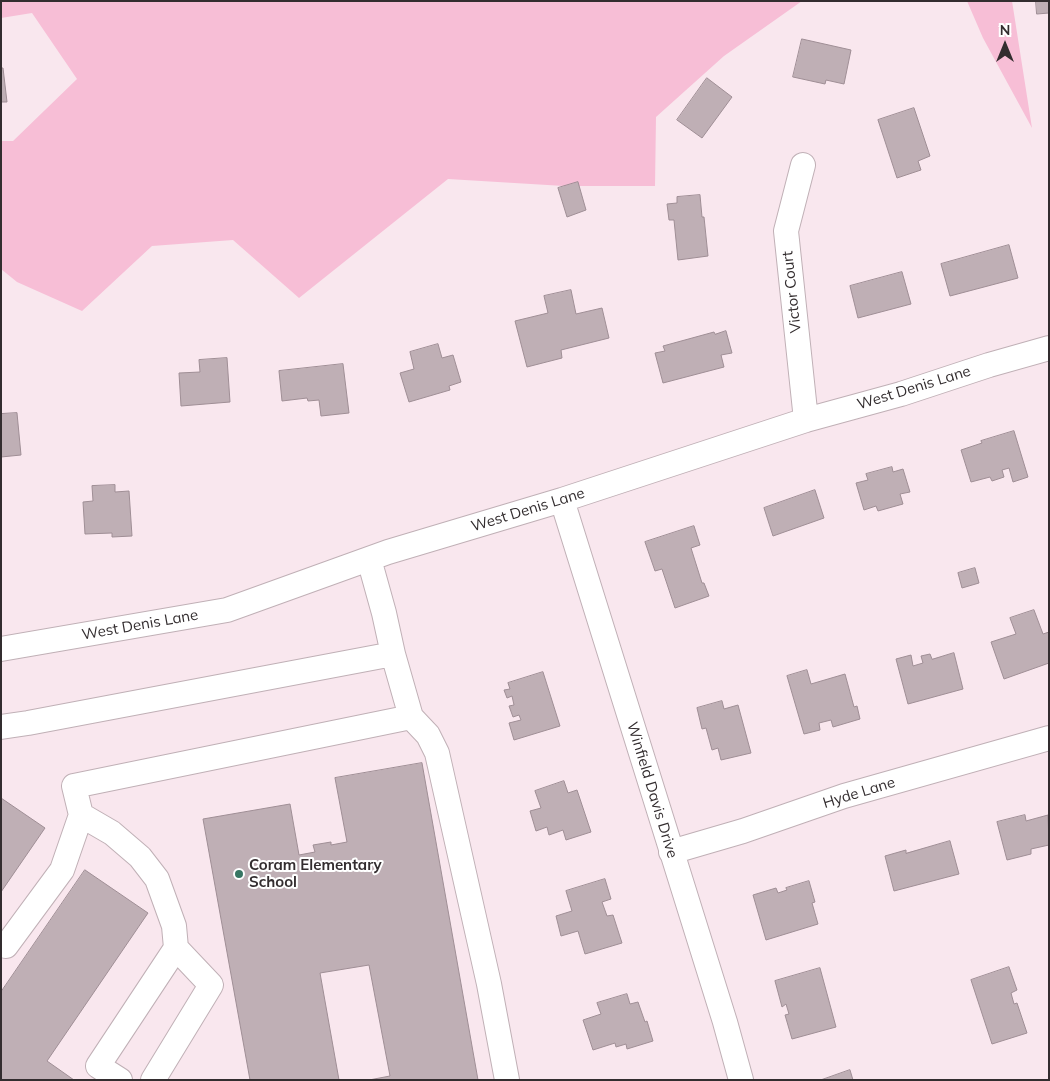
<!DOCTYPE html>
<html>
<head>
<meta charset="utf-8">
<style>
	body { margin:0 }
	#map { position:relative; width:1050px; height:1081px; overflow:hidden; background:#f9e7ee; font-family:Mulish,sans-serif }
	canvas { display:block }
	.frame { position:absolute; inset:0; border:2px solid #332d2f; pointer-events:none }
	.north { position:absolute; left:980px; top:20px; width:50px; height:50px; -webkit-text-stroke:4px #fff; paint-order:stroke; rotate:0deg; font-size:14px; font-weight:700; line-height:20px; text-align:center; color:#332d2f }
	.north::after { content:''; display:block; margin:auto; width:18px; height:22px; background:#332d2f; clip-path:polygon(50% 0,100% 100%,50% 72%,0 100%) }
</style>
</head>
<body>
<div id="map">
<canvas width="1050" height="1081"></canvas>
<div class="frame"></div>
<div class="north">N</div>
</div>
<script>
const context = document.querySelector('canvas').getContext('2d');
context.lineJoin = 'round';
function fill(path, color) { context.fillStyle = color; context.fill(path, 'evenodd'); }
function trace(path, color, width, dash) { context.strokeStyle = color; context.lineWidth = width; context.lineCap = dash ? 'butt' : 'round'; context.setLineDash(dash || []); context.stroke(path); }
function drawText(font, color, halo, rows, align = 'center') {
  context.font = font + ' Mulish,sans-serif'; context.lineWidth = 4; context.setLineDash([]); context.textBaseline = 'middle'; context.strokeStyle = halo; context.fillStyle = color; for (const [text, x, y, turn = 0] of rows) {
    context.save(); context.translate(x, y); context.rotate((+turn || 0) * Math.PI / 180); context.textAlign = isNaN(turn) ? turn : align; if (halo) context.strokeText(text, 0, 0); context.fillText(text, 0, 0); context.restore();
  }
}
const green = new Path2D(`
	M 1,1 L 802,1 L 724,56 L 656,117 L 655,186 L 564,186 L 448,179 L 299,298 L 233,240 L 152,246 L 82,311 L 17,282 L 1,269 L 1,141 L 13,141 L 77,79 L 32,13 L 1,18 Z
	M 967,1 L 1012,1 L 1032,128 L 983,38 Z`);
const building = new Path2D(`
	M 1036,1 L 1049,1 L 1049,13 L 1037,14 Z
	M 802,39 L 851,50 L 844,84 L 826,80 L 825,84 L 793,77 Z
	M 1,68 L 3,68 L 7,102 L 1,102 Z
	M 707,78 L 732,97 L 702,138 L 677,120 Z
	M 914,108 L 930,156 L 918,161 L 921,170 L 897,178 L 878,120 Z
	M 578,182 L 586,210 L 567,217 L 558,188 Z
	M 700,195 L 702,217 L 704,217 L 708,256 L 678,260 L 674,220 L 669,220 L 667,204 L 677,203 L 677,197 Z
	M 1009,245 L 1018,278 L 950,296 L 941,264 Z
	M 902,272 L 911,304 L 858,318 L 850,286 Z
	M 571,290 L 576,314 L 602,308 L 609,338 L 561,350 L 562,358 L 527,367 L 515,321 L 548,313 L 544,296 Z
	M 726,331 L 732,353 L 721,355 L 724,367 L 663,383 L 655,353 L 665,351 L 663,346 L 714,332 L 715,334 Z
	M 438,344 L 442,358 L 453,355 L 461,382 L 449,386 L 450,390 L 409,402 L 400,373 L 414,369 L 410,352 Z
	M 227,358 L 230,402 L 181,406 L 179,373 L 200,372 L 199,360 Z
	M 343,364 L 349,413 L 321,416 L 319,400 L 308,401 L 307,398 L 282,401 L 279,371 Z
	M 17,413 L 21,455 L 1,457 L 1,414 Z
	M 1014,431 L 1028,477 L 1013,482 L 1009,468 L 1002,470 L 1004,477 L 992,481 L 990,477 L 971,482 L 961,450 L 982,443 L 981,441 Z
	M 892,467 L 893,472 L 903,469 L 910,492 L 900,494 L 903,504 L 878,511 L 876,506 L 864,510 L 856,483 L 868,480 L 866,474 Z
	M 115,485 L 115,492 L 129,491 L 132,536 L 112,537 L 112,533 L 85,534 L 83,502 L 93,501 L 92,486 Z
	M 815,490 L 824,518 L 773,536 L 764,508 Z
	M 694,526 L 700,545 L 691,548 L 702,583 L 704,583 L 709,596 L 675,608 L 662,569 L 655,571 L 645,542 Z
	M 975,568 L 979,583 L 962,588 L 958,573 Z
	M 1034,610 L 1043,634 L 1049,632 L 1049,663 L 1004,679 L 991,642 L 1016,634 L 1010,618 Z
	M 954,653 L 963,689 L 908,704 L 896,659 L 911,655 L 913,666 L 923,663 L 921,656 L 930,654 L 932,659 Z
	M 807,670 L 811,684 L 845,674 L 854,707 L 857,706 L 860,719 L 833,727 L 831,720 L 819,723 L 820,730 L 804,734 L 787,676 Z
	M 543,672 L 560,726 L 514,740 L 509,723 L 521,720 L 519,715 L 513,717 L 509,706 L 514,705 L 512,696 L 507,698 L 504,690 L 510,689 L 508,683 Z
	M 722,701 L 724,709 L 738,705 L 751,753 L 721,760 L 718,748 L 712,750 L 706,728 L 702,729 L 697,708 Z
	M 422,763 L 478,1080 L 369,1080 L 390,1076 L 369,965 L 320,973 L 339,1080 L 250,1080 L 203,819 L 290,804 L 299,855 L 315,852 L 313,845 L 331,842 L 331,845 L 347,842 L 335,778 Z
	M 564,781 L 568,793 L 577,790 L 591,832 L 566,840 L 563,830 L 549,835 L 547,827 L 536,831 L 530,811 L 541,808 L 535,791 Z
	M 1,798 L 45,828 L 1,892 Z
	M 1025,815 L 1026,821 L 1048,815 L 1049,845 L 1031,849 L 1031,854 L 1007,860 L 997,822 Z
	M 950,841 L 959,874 L 894,891 L 885,856 L 906,850 L 906,853 Z
	M 85,870 L 148,913 L 47,1061 L 74,1080 L 1,1080 L 1,992 Z
	M 605,879 L 611,899 L 602,902 L 607,916 L 613,915 L 622,943 L 585,954 L 578,931 L 561,936 L 556,916 L 572,911 L 566,891 Z
	M 809,881 L 815,902 L 812,903 L 818,924 L 766,940 L 753,895 L 776,888 L 778,893 L 787,890 L 786,888 Z
	M 1009,967 L 1017,990 L 1011,993 L 1014,1004 L 1017,1003 L 1027,1033 L 992,1044 L 971,980 Z
	M 820,968 L 836,1027 L 792,1039 L 785,1015 L 789,1014 L 786,1004 L 782,1007 L 775,981 Z
	M 627,994 L 630,1004 L 638,1002 L 645,1022 L 647,1021 L 653,1041 L 627,1049 L 626,1044 L 616,1047 L 615,1043 L 593,1050 L 583,1020 L 601,1014 L 597,1003 Z
	M 850,1070 L 853,1080 L 821,1080 Z`);
const minor = new Path2D(`
	M 803,165 L 786,231 L 806,420
	M 562,500 L 725,1022 L 741,1080
	M 1,649 L 227,610 L 388,552 L 562,500 L 806,420 L 901,394 L 989,365 L 1049,348
	M 411,717 L 428,735 L 437,753 L 489,984 L 507,1080
	M 1,727 L 28,723 L 393,654
	M 81,815 L 112,833 L 140,857 L 157,879 L 174,926 L 176,948 L 98,1066 L 120,1080
	M 671,852 L 743,831 L 844,796 L 1049,738
	M 6,946 L 62,870 L 81,815 L 74,786 L 411,717 L 393,654 L 384,613 L 369,559
	M 153,1080 L 211,985 L 176,948`);
const markers = [
	[239,874,5,"#377663"]
];
const streetNames = [
	["Victor Court",792,292,-96],
	["West Denis Lane",914,388,-17],
	["West Denis Lane",528,510,-17],
	["West Denis Lane",140,625,-10],
	["Winfield Davis Drive",652,790,73],
	["Hyde Lane",859,793,-17]
];
const poiNames = [
	["Coram Elementary",249,865],
	["School",249,882]
];
fill(green, '#f7bed6');
fill(building, '#bfafb5');
trace(building, '#9f8e95', 1);
trace(minor, '#c0b0b6', 26);
trace(minor, '#fff', 24);
for (const [x, y, r, color] of markers) { const dot = new Path2D(); dot.arc(x, y, r, 0, 2 * Math.PI); context.fillStyle = color; context.fill(dot); trace(dot, '#fff', 2); }
drawText('15px', '#332d2f', '#fff', streetNames);
drawText('bold 15px', '#332d2f', '#fff', poiNames, 'left');
</script>
</body>
</html>
